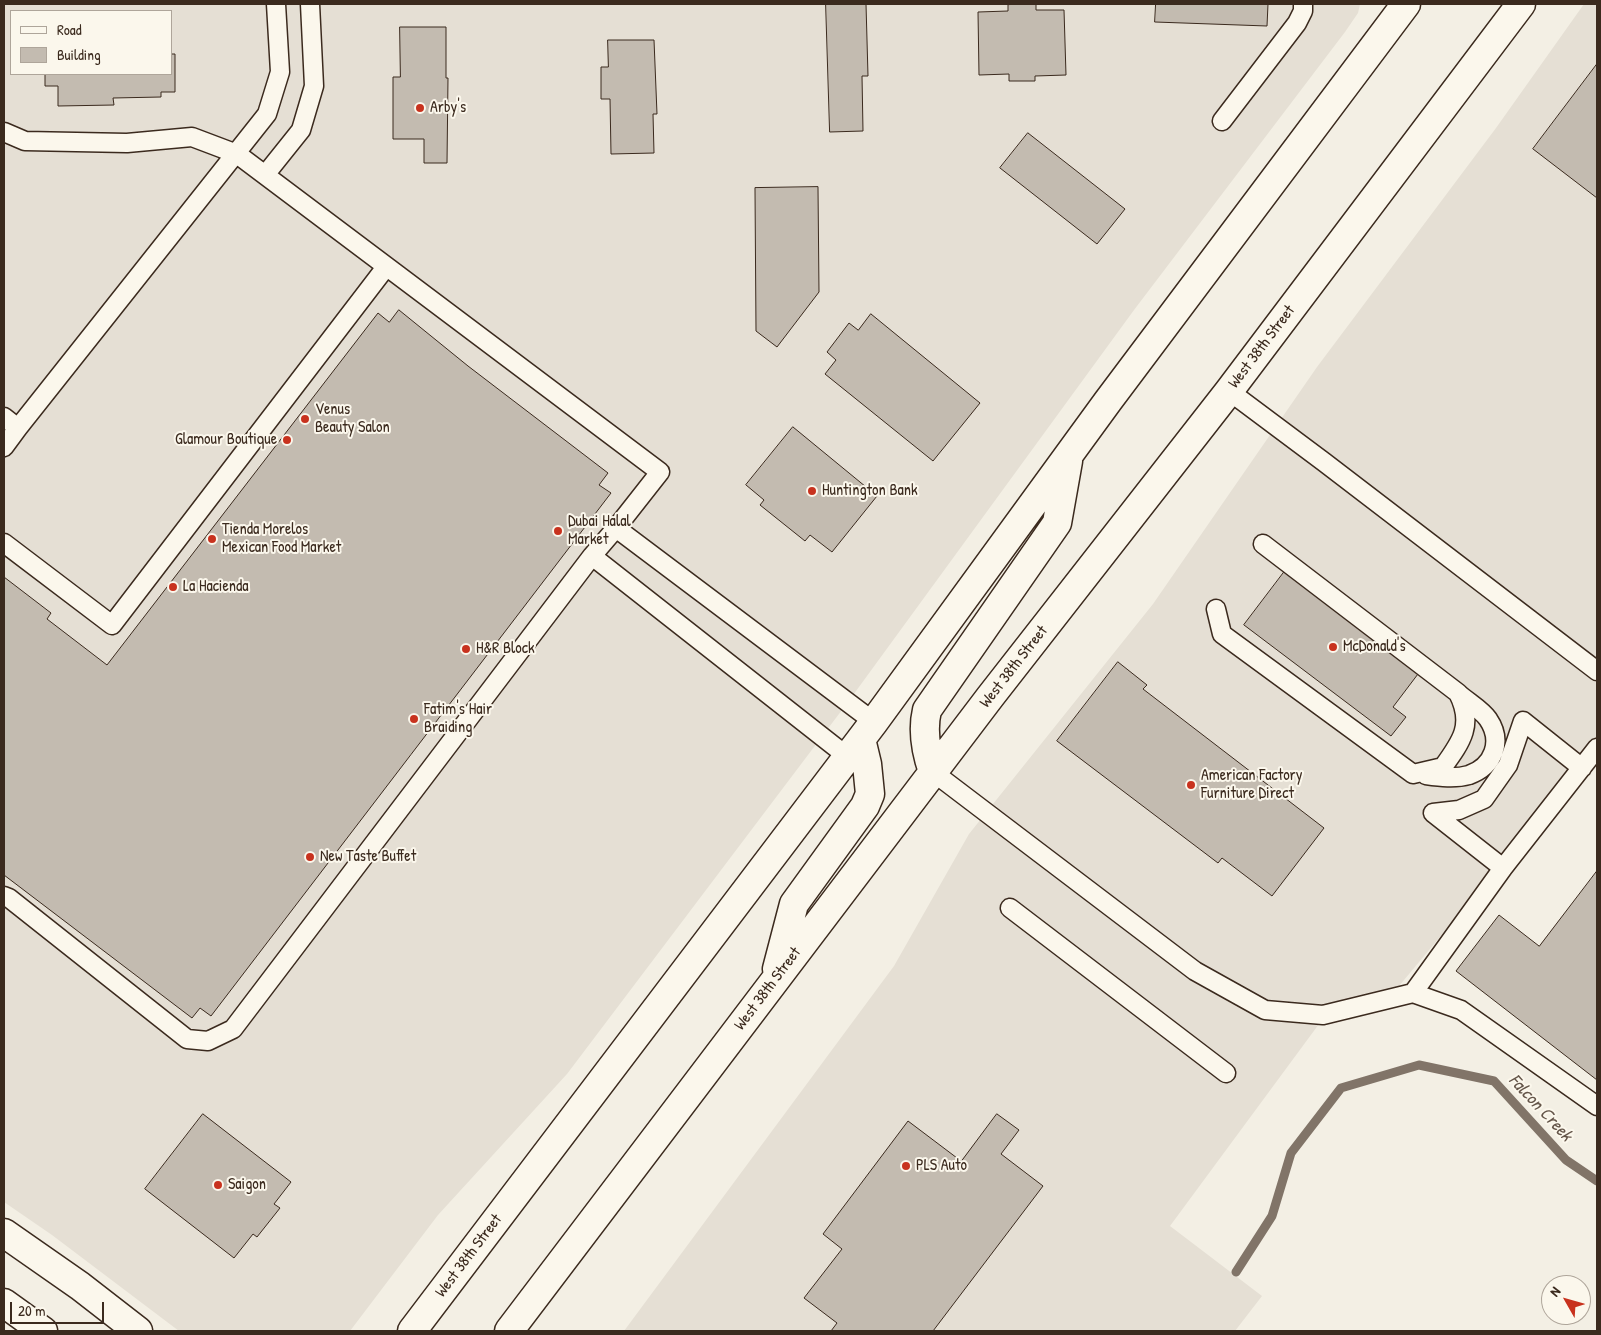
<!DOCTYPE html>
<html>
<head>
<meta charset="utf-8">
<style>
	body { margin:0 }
	#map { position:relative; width:1601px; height:1335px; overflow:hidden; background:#f3efe4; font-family:"Patrick Hand",sans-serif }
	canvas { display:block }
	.frame { position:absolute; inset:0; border:5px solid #3b2a1e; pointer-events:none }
	.legend { position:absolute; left:10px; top:10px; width:162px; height:65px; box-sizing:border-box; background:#fbf7ec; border:1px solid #aea59a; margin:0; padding:6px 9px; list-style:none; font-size:15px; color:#3b2a1e }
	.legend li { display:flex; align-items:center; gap:10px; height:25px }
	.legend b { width:25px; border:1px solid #aea59a }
	.north { position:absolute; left:1541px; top:1275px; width:50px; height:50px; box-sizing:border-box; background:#fbf7ec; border:1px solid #aea59a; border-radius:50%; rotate:308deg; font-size:14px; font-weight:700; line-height:20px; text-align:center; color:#3b2a1e }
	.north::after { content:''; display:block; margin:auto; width:18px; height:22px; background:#c8321e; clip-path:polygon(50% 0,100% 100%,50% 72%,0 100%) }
	.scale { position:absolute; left:10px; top:1302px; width:94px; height:22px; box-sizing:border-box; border:2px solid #3b2a1e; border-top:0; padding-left:6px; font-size:15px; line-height:18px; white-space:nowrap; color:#3b2a1e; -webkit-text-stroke:4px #fbf7ec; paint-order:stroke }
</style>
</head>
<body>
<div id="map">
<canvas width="1601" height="1335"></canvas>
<div class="frame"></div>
<ul class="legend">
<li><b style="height:6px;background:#fbf7ec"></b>Road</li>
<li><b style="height:14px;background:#c3bbb0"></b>Building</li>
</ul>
<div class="north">N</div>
<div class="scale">20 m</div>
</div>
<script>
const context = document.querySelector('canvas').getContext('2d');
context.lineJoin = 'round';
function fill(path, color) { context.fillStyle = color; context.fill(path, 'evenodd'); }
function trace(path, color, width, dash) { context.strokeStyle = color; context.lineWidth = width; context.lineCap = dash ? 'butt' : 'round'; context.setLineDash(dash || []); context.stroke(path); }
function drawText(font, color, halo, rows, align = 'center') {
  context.font = font + ' "Patrick Hand",sans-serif'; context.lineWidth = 4; context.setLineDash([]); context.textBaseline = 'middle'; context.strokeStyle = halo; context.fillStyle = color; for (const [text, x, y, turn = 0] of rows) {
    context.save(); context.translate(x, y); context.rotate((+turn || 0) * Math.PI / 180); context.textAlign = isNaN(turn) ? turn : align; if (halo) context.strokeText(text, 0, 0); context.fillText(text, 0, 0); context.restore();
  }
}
const built = new Path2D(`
	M 4,4 L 1360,4 L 1358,13 L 1345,32 L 1134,310 L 848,702 L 567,1074 L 438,1215 L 350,1331 L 179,1331 L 52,1235 L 4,1202 ZM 11,11 L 171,11 L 171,74 L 11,74 Z
	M 1584,4 L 1597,4 L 1597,749 L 1399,986 L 1333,1005 L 1170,1226 L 1262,1296 L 1235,1331 L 624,1331 L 894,966 L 969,834 L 1153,604 L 1317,367 L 1496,128 Z`);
const stream = new Path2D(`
	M 1236,1272 L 1272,1216 L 1291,1153 L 1341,1088 L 1419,1065 L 1494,1081 L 1566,1160 L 1597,1181`);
const building = new Path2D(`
	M 826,4 L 866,4 L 868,76 L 862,76 L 863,131 L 830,132 Z
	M 1036,4 L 1036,10 L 1064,10 L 1066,75 L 1035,76 L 1035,81 L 1009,81 L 1009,74 L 979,75 L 978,12 L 1008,11 L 1008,5 Z
	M 1156,4 L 1268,4 L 1267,26 L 1155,22 Z
	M 400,27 L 446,27 L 446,78 L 448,78 L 447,163 L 424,163 L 424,139 L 393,139 L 393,77 L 400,77 Z
	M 608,40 L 654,40 L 657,114 L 653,114 L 654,153 L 611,154 L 610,99 L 601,99 L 601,67 L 608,67 Z
	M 171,54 L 175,54 L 175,92 L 161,92 L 161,97 L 113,98 L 114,105 L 58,106 L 58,86 L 45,86 L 45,74 L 171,74 Z
	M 1597,64 L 1597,198 L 1533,149 Z
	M 1028,133 L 1125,209 L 1097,244 L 1000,168 Z
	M 818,187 L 819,292 L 777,347 L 756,331 L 755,188 Z
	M 399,310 L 468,366 L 608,473 L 599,485 L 611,493 L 211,1016 L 200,1008 L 192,1018 L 4,875 L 4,577 L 51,613 L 47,619 L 107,665 L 378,313 L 389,322 Z
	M 871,314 L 980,403 L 933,461 L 825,374 L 836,360 L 827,352 L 849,323 L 858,330 Z
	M 793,427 L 877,496 L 832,552 L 810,535 L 805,541 L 760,505 L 764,500 L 746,485 Z
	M 1285,571 L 1421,670 L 1393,707 L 1406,717 L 1391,736 L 1244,625 Z
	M 1118,662 L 1147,685 L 1143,689 L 1324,828 L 1272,896 L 1222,858 L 1218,863 L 1057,741 Z
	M 1597,871 L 1597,1080 L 1456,971 L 1499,915 L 1539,946 Z
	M 203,1114 L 291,1182 L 274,1204 L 280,1208 L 257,1237 L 253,1234 L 234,1258 L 145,1189 Z
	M 997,1114 L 1019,1130 L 1001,1154 L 1043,1186 L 933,1331 L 831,1331 L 837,1323 L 804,1298 L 842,1249 L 823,1234 L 908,1121 L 961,1161 Z`);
const service = new Path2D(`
	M 1222,121 L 1297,23 L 1303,11 L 1303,4
	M 4,132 L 25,141 L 127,143 L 192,137 L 237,154 L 660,472 L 616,528
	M 265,175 L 301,130 L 314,86 L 310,4
	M 1229,391 L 1324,462 L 1597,671
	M 4,417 L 18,428 L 267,114 L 280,72 L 276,4
	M 4,447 L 18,428
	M 4,543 L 112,625 L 386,267
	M 1216,609 L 1222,634 L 1413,774 L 1443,767 C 1462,741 1474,724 1458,693 L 1263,544
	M 848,757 L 592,556 L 616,528 L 874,722
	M 933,772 L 1195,971 L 1265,1010 L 1323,1015 L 1413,993 L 1461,1010 L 1597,1106
	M 1426,775 C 1440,777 1455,779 1469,775 C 1494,766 1503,741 1488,719 C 1482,710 1468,702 1459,694
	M 1433,813 L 1459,810 L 1484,799 L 1508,765 L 1523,721 L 1582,768
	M 1433,813 L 1503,868
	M 4,896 L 9,898 L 187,1039 L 208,1041 L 233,1029 L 592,556
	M 1010,908 L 1226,1073
	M 1413,993 L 1503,868 L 1597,748`);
const secondary = new Path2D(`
	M 4,1233 L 80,1286 L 138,1331
	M 4,1303 L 43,1331`);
const primary = new Path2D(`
	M 933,772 C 926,752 922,731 927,710 L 1057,523 L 1068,461
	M 777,969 L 794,904 L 865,806 L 870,794 L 867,764 L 861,739
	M 412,1331 L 874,722 L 1108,401 L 1406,4
	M 509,1331 L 990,697 L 1229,391 L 1521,4`);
const markers = [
	[420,108,5,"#c8321e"],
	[305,419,5,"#c8321e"],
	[287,440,5,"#c8321e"],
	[812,491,5,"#c8321e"],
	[558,531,5,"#c8321e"],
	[212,539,5,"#c8321e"],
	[173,587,5,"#c8321e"],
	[1333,647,5,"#c8321e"],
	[466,649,5,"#c8321e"],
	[414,719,5,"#c8321e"],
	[1191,785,5,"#c8321e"],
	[310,857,5,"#c8321e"],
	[906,1166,5,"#c8321e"],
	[218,1185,5,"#c8321e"]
];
const poiNames = [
	["Arby's",430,108],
	["Venus",315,410],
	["Beauty Salon",315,428],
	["Glamour Boutique",277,440,"right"],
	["Huntington Bank",822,491],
	["Dubai Halal",568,522],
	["Market",568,540],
	["Tienda Morelos",222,530],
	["Mexican Food Market",222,548],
	["La Hacienda",183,587],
	["McDonald's",1343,647],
	["H&R Block",476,649],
	["Fatim's Hair",424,710],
	["Braiding",424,728],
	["American Factory",1201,776],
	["Furniture Direct",1201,794],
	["New Taste Buffet",320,857],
	["PLS Auto",916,1166],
	["Saigon",228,1185]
];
const streetNames = [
	["West 38th Street",1262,347,-53],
	["West 38th Street",1014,667,-52],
	["West 38th Street",768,989,-53],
	["West 38th Street",469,1256,-53]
];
const waterNames = [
	["Falcon Creek",1540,1108,47]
];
fill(built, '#e5dfd4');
trace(stream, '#817468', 9);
fill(building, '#c3bbb0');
trace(building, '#3b2a1e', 1);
trace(service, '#3b2a1e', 21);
trace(secondary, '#3b2a1e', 31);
trace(primary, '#3b2a1e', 31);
trace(service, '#fbf7ec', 18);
trace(secondary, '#fbf7ec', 28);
trace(primary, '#fbf7ec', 28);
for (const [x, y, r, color] of markers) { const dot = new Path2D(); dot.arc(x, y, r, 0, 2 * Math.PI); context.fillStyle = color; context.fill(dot); trace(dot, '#fbf7ec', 2); }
drawText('16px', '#3b2a1e', '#fbf7ec', poiNames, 'left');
drawText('16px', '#3b2a1e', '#fbf7ec', streetNames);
drawText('italic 18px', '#645549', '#fbf7ec', waterNames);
</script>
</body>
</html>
